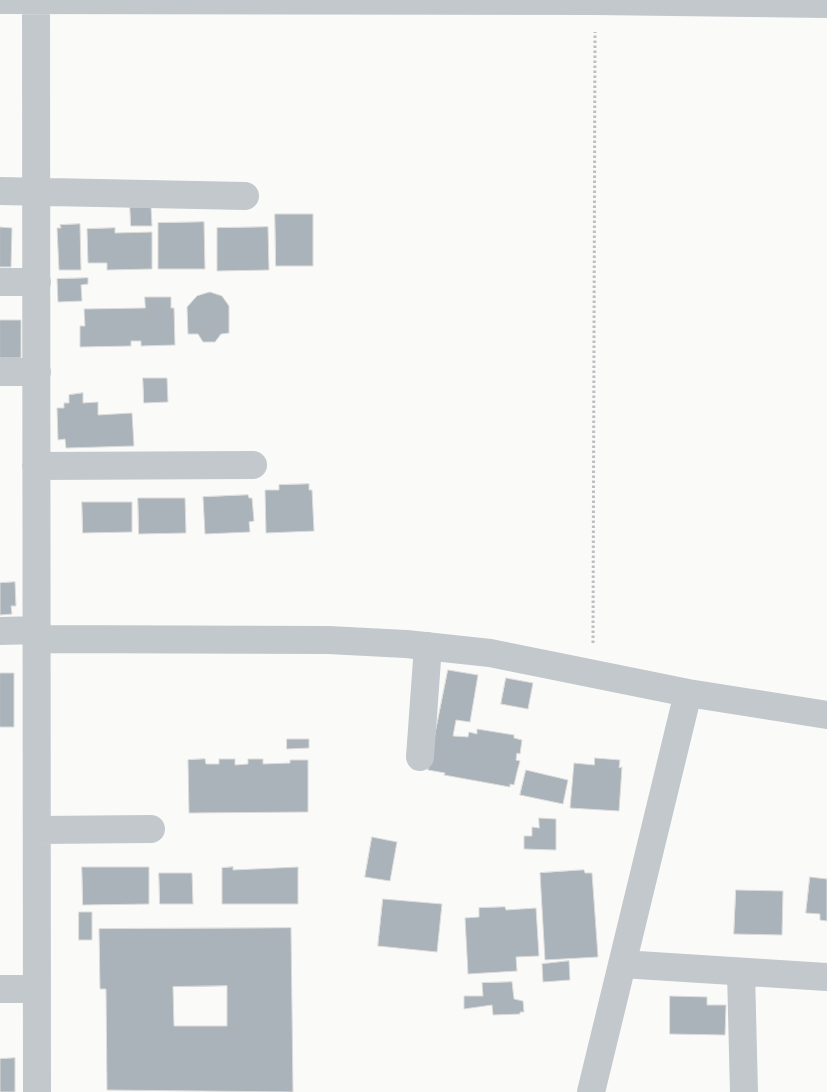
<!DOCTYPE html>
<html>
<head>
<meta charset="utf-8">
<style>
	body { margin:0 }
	canvas { display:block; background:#fafaf8 }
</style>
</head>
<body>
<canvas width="827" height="1092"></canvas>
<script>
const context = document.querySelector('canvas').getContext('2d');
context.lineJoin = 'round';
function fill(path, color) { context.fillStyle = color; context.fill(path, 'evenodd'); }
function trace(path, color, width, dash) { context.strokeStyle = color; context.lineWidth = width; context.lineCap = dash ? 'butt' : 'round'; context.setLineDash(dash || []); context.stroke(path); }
const building = new Path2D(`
	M 130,207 L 151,207 L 152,226 L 131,226 Z
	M 275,214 L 313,214 L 313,266 L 276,266 Z
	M 204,222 L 205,269 L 158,269 L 158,223 Z
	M 80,224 L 81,270 L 59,270 L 57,228 L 61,228 L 60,225 Z
	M 0,227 L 12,228 L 11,267 L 0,267 Z
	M 268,227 L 269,270 L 217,271 L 217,228 Z
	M 115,228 L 115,233 L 152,232 L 152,269 L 107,270 L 107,263 L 88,263 L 87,229 Z
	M 88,278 L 88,284 L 81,285 L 82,301 L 58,302 L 57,279 Z
	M 210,292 L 222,296 L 229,306 L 229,333 L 221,334 L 215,342 L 203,342 L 198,334 L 188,334 L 187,307 L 197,296 Z
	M 145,297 L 171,297 L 171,308 L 174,308 L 175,345 L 141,346 L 141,341 L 131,341 L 131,346 L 80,347 L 80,326 L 85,326 L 84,309 L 145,308 Z
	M 0,320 L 21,320 L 21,358 L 0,358 Z
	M 143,378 L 167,378 L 168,402 L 144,403 Z
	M 83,393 L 83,403 L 98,402 L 98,415 L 132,413 L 134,446 L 66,448 L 65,439 L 58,440 L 57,408 L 64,408 L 64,403 L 69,403 L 69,395 Z
	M 309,484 L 309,490 L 312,490 L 314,531 L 266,533 L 265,490 L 279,490 L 279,485 Z
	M 248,495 L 249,498 L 252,498 L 254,521 L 249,522 L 250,532 L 205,534 L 203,497 Z
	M 138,498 L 185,498 L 186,533 L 139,534 Z
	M 82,502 L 132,502 L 132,532 L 83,533 Z
	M 15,582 L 16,606 L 11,606 L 12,614 L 0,615 L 0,583 Z
	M 448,670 L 478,675 L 470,722 L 456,720 L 453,736 L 468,737 L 469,732 L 477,734 L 477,729 L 514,735 L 514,738 L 522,740 L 520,754 L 517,753 L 516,760 L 520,761 L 517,772 L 514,785 L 510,784 L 510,787 L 444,775 L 445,773 L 428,770 Z
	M 0,673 L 14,673 L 14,727 L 0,727 Z
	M 506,678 L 533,683 L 528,709 L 501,704 Z
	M 287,739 L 309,739 L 309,748 L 287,749 Z
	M 595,758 L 620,760 L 619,768 L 622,767 L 619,811 L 570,808 L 574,763 L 594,765 Z
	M 205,759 L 206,764 L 219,764 L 219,759 L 235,759 L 235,765 L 248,764 L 248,759 L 263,759 L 263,764 L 290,763 L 290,760 L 308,760 L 308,812 L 189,813 L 188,760 Z
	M 526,770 L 568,780 L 563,804 L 520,795 Z
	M 539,818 L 556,819 L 556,850 L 524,849 L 524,836 L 532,836 L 532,827 L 539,828 Z
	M 372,837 L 397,842 L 390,881 L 365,877 Z
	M 82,867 L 149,867 L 149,904 L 83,905 Z
	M 233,867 L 233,870 L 298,867 L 298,904 L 222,904 L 222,868 Z
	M 584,870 L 585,873 L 592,873 L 598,957 L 545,960 L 540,873 Z
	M 159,873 L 192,873 L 193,904 L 160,904 Z
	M 810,877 L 827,879 L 827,921 L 820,920 L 820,914 L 806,913 Z
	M 736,890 L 783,891 L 782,935 L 734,934 Z
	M 383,899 L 442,904 L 437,952 L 378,946 Z
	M 505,907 L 506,910 L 536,908 L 539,956 L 516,957 L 517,971 L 468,974 L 465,918 L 479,917 L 479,908 Z
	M 79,912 L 92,912 L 92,940 L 79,940 Z
	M 291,928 L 293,1092 L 107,1090 L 106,989 L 100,989 L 99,929 ZM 227,986 L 227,1026 L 174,1026 L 173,987 Z
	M 569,961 L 570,980 L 543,982 L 542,964 Z
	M 512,982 L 514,999 L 523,1001 L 524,1012 L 520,1012 L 520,1014 L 493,1015 L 492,1005 L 464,1009 L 464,996 L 483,996 L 482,983 Z
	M 670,996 L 707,997 L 707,1005 L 726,1005 L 725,1035 L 670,1034 Z
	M 15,1058 L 15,1092 L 0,1092 L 0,1059 Z`);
const path = new Path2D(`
	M 593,643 L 595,32`);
const minor = new Path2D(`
	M 0,0 L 595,1 L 827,4
	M 36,0 L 37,1092
	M 0,191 L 245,196
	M 0,282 L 37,282
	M 0,372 L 37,372
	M 36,466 L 253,465
	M 0,631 L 37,630
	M 37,639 L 328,640 L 406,644 L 490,653 L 688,693 L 827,715
	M 420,757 L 428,646
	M 37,830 L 151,829
	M 622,964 L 827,977
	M 741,972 L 744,1092
	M 0,989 L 37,989
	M 591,1092 L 688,693`);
fill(building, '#aab3b9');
trace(building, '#dcdcda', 1);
trace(path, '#bbbfc2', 3, [2.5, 2.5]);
trace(minor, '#c3c8cc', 28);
</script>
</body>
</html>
